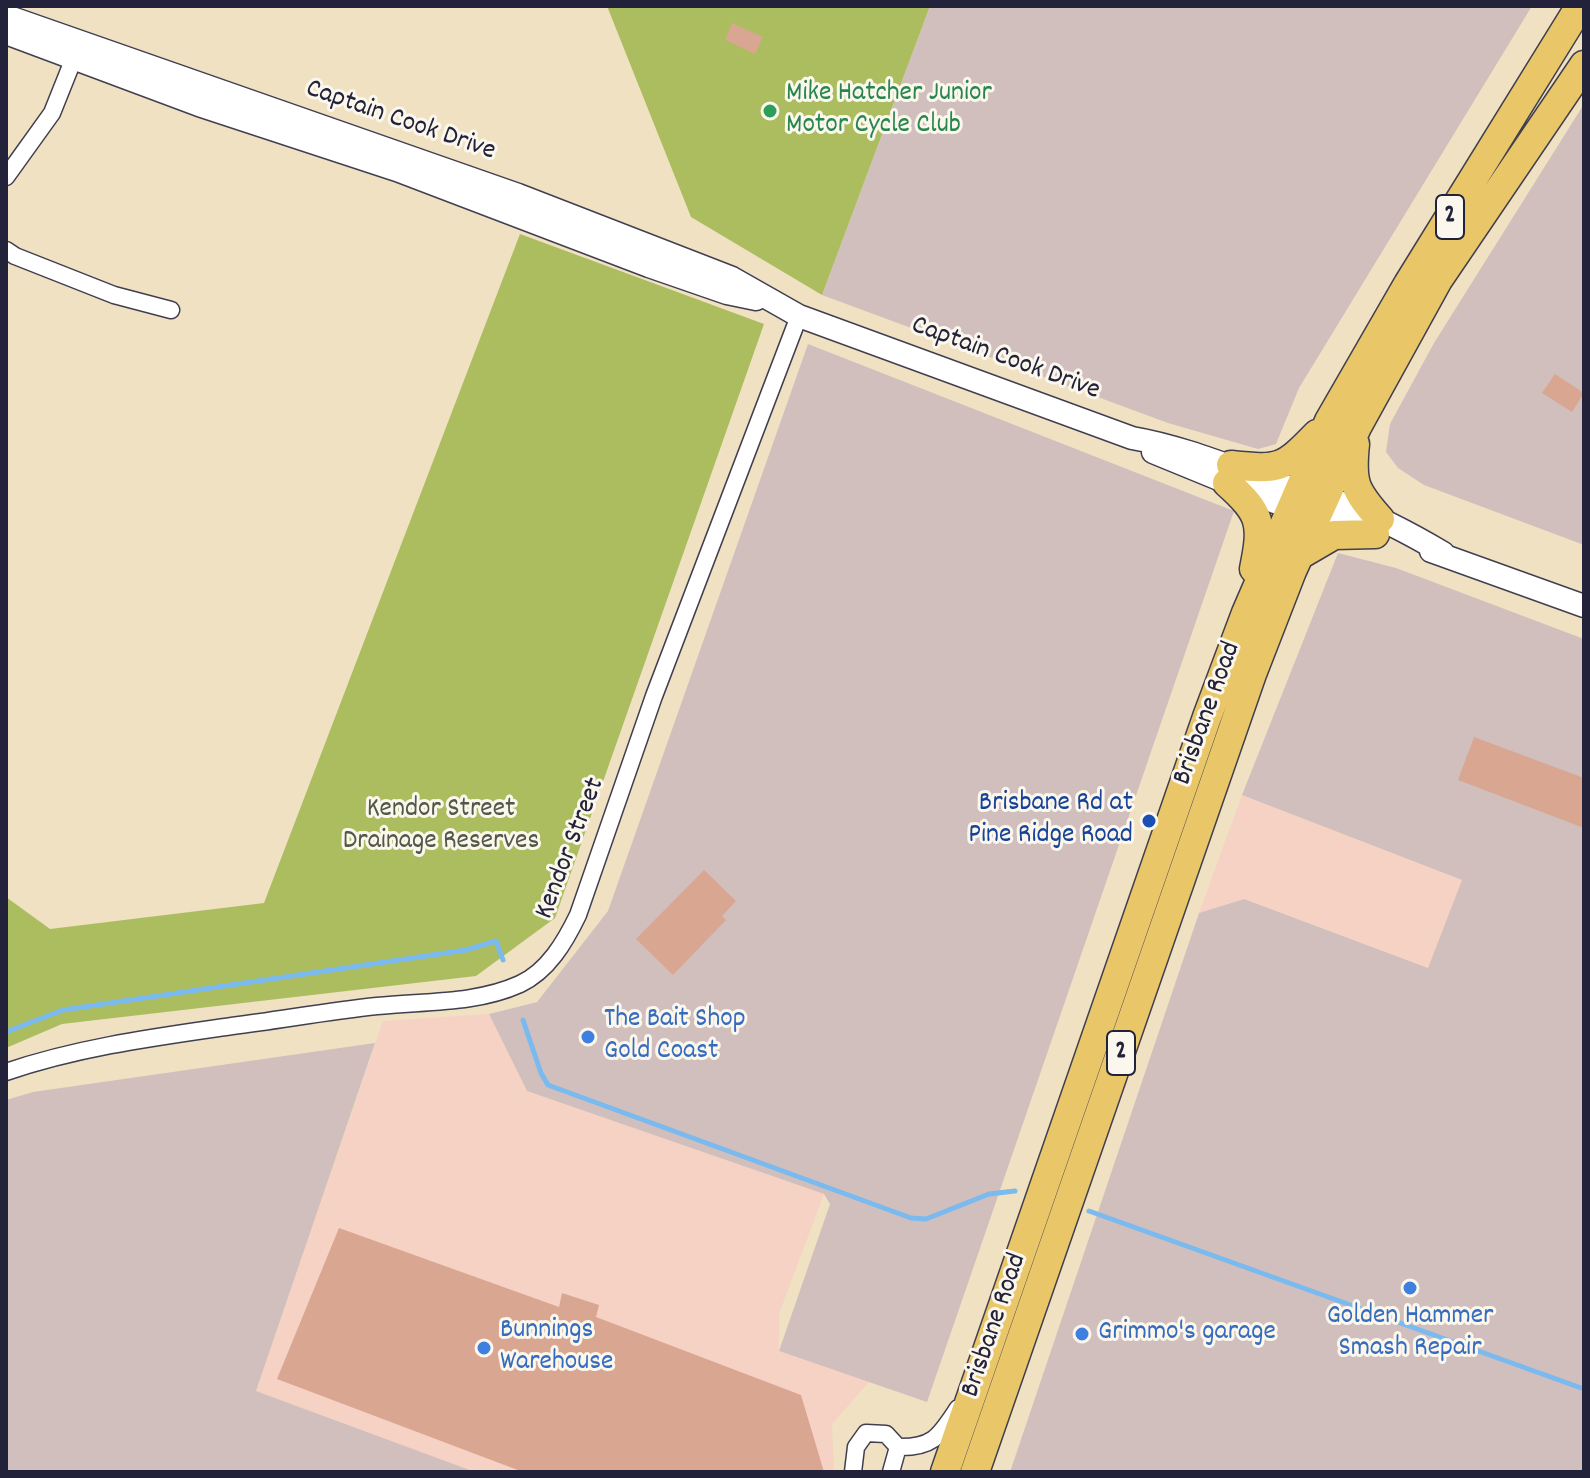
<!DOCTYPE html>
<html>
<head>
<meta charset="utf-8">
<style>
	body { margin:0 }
	#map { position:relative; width:1590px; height:1478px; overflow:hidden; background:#efe1c2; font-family:Dekko,sans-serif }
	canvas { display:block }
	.frame { position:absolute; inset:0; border:8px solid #22223b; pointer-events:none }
</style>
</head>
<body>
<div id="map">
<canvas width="1590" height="1478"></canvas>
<div class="frame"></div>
</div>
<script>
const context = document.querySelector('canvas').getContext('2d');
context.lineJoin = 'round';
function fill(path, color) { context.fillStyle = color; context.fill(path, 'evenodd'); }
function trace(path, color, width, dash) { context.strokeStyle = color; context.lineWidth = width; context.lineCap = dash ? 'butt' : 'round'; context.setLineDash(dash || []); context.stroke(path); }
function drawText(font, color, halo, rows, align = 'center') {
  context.font = font + ' Dekko,sans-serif'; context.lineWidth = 6; context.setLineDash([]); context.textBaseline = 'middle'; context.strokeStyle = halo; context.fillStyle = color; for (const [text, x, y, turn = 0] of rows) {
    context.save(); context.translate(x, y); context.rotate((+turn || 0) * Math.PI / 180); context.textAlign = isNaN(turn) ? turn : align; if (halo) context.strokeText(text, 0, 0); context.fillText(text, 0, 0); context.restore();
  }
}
const built = new Path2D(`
	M 1242,795 L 1462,880 L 1428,968 L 1244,899 L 1199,913 Z
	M 489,1014 L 527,1091 L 824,1194 L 779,1314 L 779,1351 L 869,1382 L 832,1424 L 834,1472 L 473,1472 L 256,1391 L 383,1021 Z`);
const industrial = new Path2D(`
	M 930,6 L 1532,6 L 1299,388 L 1276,444 L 1258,449 L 1168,423 L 822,295 Z
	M 1584,104 L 1584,545 L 1424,485 L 1398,468 L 1386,452 L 1390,424 L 1434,343 Z
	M 808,344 L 1234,511 L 927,1402 L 779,1351 L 830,1204 L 824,1194 L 527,1091 L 489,1014 L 537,1002 L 608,911 Z
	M 1338,553 L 1396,568 L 1584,639 L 1584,1472 L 1010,1472 L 1199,913 L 1244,899 L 1428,968 L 1462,880 L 1242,795 Z
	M 375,1043 L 256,1391 L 475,1472 L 6,1472 L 6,1100 L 33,1092 Z`);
const green = new Path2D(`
	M 607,6 L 930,6 L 822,295 L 691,217 Z
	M 520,234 L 764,324 L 555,918 L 476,976 L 62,1024 L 6,1048 L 6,897 L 50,929 L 264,903 Z`);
const stream = new Path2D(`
	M 523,1020 L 541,1073 L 548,1085 L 911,1218 L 926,1219 L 989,1194 L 1015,1191
	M 6,1032 L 63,1010 L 466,950 L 496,941 L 503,960
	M 1089,1211 L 1584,1389`);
const building = new Path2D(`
	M 732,23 L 763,37 L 755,54 L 725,40 Z
	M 1555,374 L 1584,393 L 1572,412 L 1542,393 Z
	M 1474,737 L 1584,778 L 1584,828 L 1458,780 Z
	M 704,870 L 736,901 L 722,916 L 726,920 L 673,975 L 636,939 Z
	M 339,1228 L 559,1307 L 562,1293 L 599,1305 L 596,1317 L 801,1395 L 824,1472 L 523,1472 L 277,1379 Z`);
const minor = new Path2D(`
	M 6,177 L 52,113 L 78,48
	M 6,250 L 15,256 L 114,295 L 171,310
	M 6,1072 C 79,1047 156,1037 232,1026 C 280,1020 329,1011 377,1006 C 425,1001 476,1004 520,984 C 548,971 565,942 578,915 L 654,696 L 799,316
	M 853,1472 L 856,1447 L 866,1433 L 886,1434 L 898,1447 C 934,1448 940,1435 958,1408
	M 891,1472 L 898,1447`);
const tertiary = new Path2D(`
	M 6,16 L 518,195 L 732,278 L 799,316 L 1132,438 C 1184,447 1230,467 1279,484 C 1301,491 1323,496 1344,504 C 1379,517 1411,534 1443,553
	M 6,33 L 199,105 L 397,170 L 649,266 L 727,293 L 756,299
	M 1153,452 L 1275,502 L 1368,531
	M 1431,551 L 1584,606`);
const trunk = new Path2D(`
	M 1355,444 C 1351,482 1354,490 1380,519
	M 1231,465 C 1280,470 1283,469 1317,434
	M 1227,483 C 1262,514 1263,524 1254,569
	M 1298,556 L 1334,535 L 1375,534
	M 945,1472 L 1207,717 L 1246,613 L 1329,421 L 1408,284 L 1580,6
	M 975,1472 L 1252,674 L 1292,571 L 1357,427 L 1438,280 L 1584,65`);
const markers = [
	[770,111,8,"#2e9e5b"],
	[1149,821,8,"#1a4fb4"],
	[588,1037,8,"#3f7fe0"],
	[1410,1288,8,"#3f7fe0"],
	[1082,1334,8,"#3f7fe0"],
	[484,1348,8,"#3f7fe0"]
];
const shields = [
	[1450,217,28],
	[1121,1053,28]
];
const shieldNames = [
	["2",1450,217],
	["2",1121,1053]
];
const leisureNames = [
	["Mike Hatcher Junior",786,95],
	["Motor Cycle Club",786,127]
];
const streetNames = [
	["Captain Cook Drive",400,122,19],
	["Captain Cook Drive",1005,360,20],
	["Brisbane Road",1209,714,-70],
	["Kendor Street",572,849,-69],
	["Brisbane Road",996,1326,-71]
];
const transitNames = [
	["Brisbane Rd at",1133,805],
	["Pine Ridge Road",1133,837]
];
const parkNames = [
	["Kendor Street",441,811],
	["Drainage Reserves",441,843]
];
const shopNames = [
	["The Bait Shop",604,1021],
	["Gold Coast",604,1053],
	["Golden Hammer",1410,1318,"center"],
	["Smash Repair",1410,1350,"center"],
	["Bunnings",500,1332],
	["Warehouse",500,1364],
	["Grimmo's garage",1098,1334]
];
fill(built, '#f6d2c4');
fill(industrial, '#d1bfbe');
fill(green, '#acbd60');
trace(stream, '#7abaee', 5);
fill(building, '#d9a691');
trace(minor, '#413f4f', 19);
trace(tertiary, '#413f4f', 25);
trace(trunk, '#413f4f', 31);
trace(minor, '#fff', 16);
trace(tertiary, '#fff', 22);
trace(trunk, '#e9c769', 28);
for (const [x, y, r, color] of markers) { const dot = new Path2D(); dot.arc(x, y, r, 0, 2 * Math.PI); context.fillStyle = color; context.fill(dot); trace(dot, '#fbf7ec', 3); }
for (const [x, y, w] of shields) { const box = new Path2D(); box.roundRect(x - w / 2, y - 22, w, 44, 6); context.fillStyle = '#fbf7ec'; context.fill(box); trace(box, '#22223b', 2); }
drawText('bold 26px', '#22223b', null, shieldNames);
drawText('28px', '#27864d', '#fbf7ec', leisureNames, 'left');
drawText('28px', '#22223b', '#fbf7ec', streetNames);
drawText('28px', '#164399', '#fbf7ec', transitNames, 'right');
drawText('28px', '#525848', '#fbf7ec', parkNames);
drawText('28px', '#366cbe', '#fbf7ec', shopNames, 'left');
</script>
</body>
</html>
